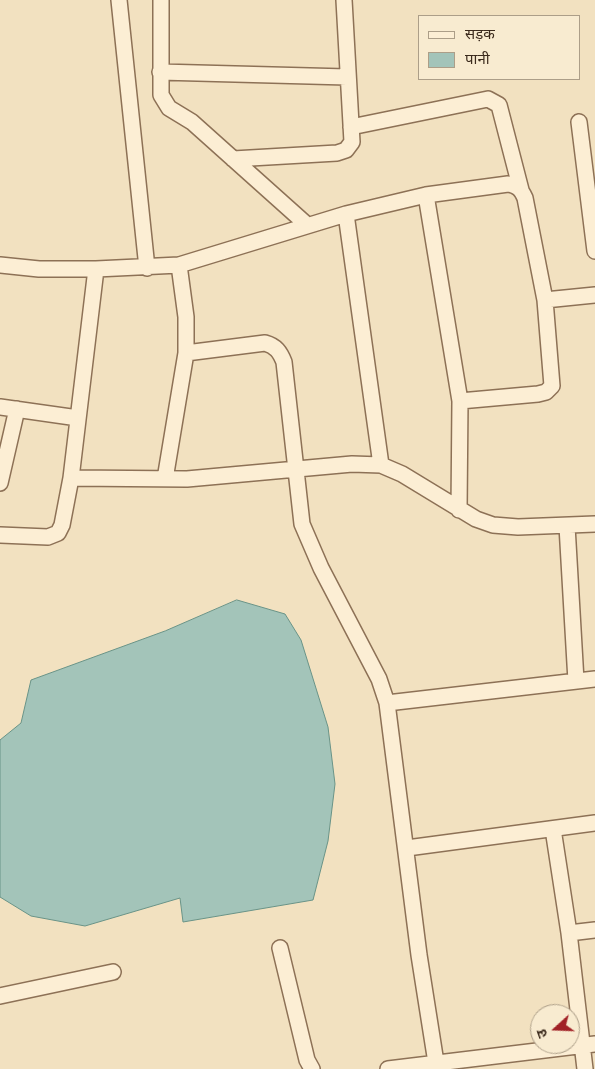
<!DOCTYPE html>
<html>
<head>
<meta charset="utf-8">
<style>
	body { margin:0 }
	#map { position:relative; width:595px; height:1069px; overflow:hidden; background:#f2e1c0; font-family:Lora,"Noto Sans Devanagari",serif }
	canvas { display:block }
	.legend { position:absolute; left:418px; top:15px; width:162px; height:65px; box-sizing:border-box; background:#f8ebd0; border:1px solid #ac9e88; margin:0; padding:6px 9px; list-style:none; font-size:15px; color:#3b2a1c }
	.legend li { display:flex; align-items:center; gap:10px; height:25px }
	.legend b { width:25px; border:1px solid #ac9e88 }
	.north { position:absolute; left:530px; top:1004px; width:50px; height:50px; box-sizing:border-box; background:#f8ebd0; border:1px solid #ac9e88; border-radius:50%; rotate:250deg; font-size:14px; font-weight:700; line-height:20px; text-align:center; color:#3b2a1c }
	.north::after { content:''; display:block; margin:auto; width:18px; height:22px; background:#a12126; clip-path:polygon(50% 0,100% 100%,50% 72%,0 100%) }
</style>
</head>
<body>
<div id="map">
<canvas width="595" height="1069"></canvas>
<ul class="legend">
<li><b style="height:6px;background:#fceed4"></b>सड़क</li>
<li><b style="height:14px;background:#a3c4b9"></b>पानी</li>
</ul>
<div class="north">उ</div>
</div>
<script>
const context = document.querySelector('canvas').getContext('2d');
context.lineJoin = 'round';
function fill(path, color) { context.fillStyle = color; context.fill(path, 'evenodd'); }
function trace(path, color, width, dash) { context.strokeStyle = color; context.lineWidth = width; context.lineCap = dash ? 'butt' : 'round'; context.setLineDash(dash || []); context.stroke(path); }
const water = new Path2D(`
	M 237,600 L 285,614 L 301,640 L 328,727 L 335,784 L 328,841 L 313,900 L 183,922 L 180,898 L 85,926 L 31,916 L 0,897 L 0,740 L 21,723 L 31,680 L 165,631 Z`);
const street = new Path2D(`
	M 119,0 L 147,268
	M 161,0 L 161,95 L 169,108 L 192,122 L 306,224
	M 160,72 L 347,77
	M 579,122 L 595,251
	M 351,127 L 488,99 L 499,105 L 521,190
	M 233,159 L 337,153 L 346,150 L 352,142 L 344,0
	M 426,195 L 460,401 L 459,510
	M 346,214 L 381,465
	M 0,265 L 39,269 L 96,269 L 179,265 L 346,214 L 426,195 L 508,184 C 518,186 521,189 525,198 L 545,300 L 552,386 L 546,392 L 538,394 L 460,401
	M 545,300 L 595,295
	M 186,353 L 265,343 C 276,346 280,352 284,362 L 302,524 L 321,568 L 379,679 L 387,703 L 419,955 L 437,1069
	M 0,407 L 78,418
	M 71,478 L 187,479 L 352,464 L 381,465 L 402,474 L 476,519 L 493,525 L 518,527 L 595,524
	M 165,479 L 186,353 L 186,317 L 179,265
	M 0,483 L 17,409
	M 567,526 L 576,681
	M 0,535 L 48,537 L 58,533 L 62,525 L 71,478 L 96,269
	M 387,703 L 595,679
	M 553,829 L 569,933 L 585,1069
	M 407,848 L 595,823
	M 569,933 L 595,930
	M 280,948 L 307,1060 L 312,1069
	M 0,996 L 113,972
	M 388,1069 L 595,1044`);
fill(water, '#a3c4b9');
trace(water, '#699387', 1);
trace(street, '#8d7156', 18);
trace(street, '#fceed4', 15);
</script>
</body>
</html>
